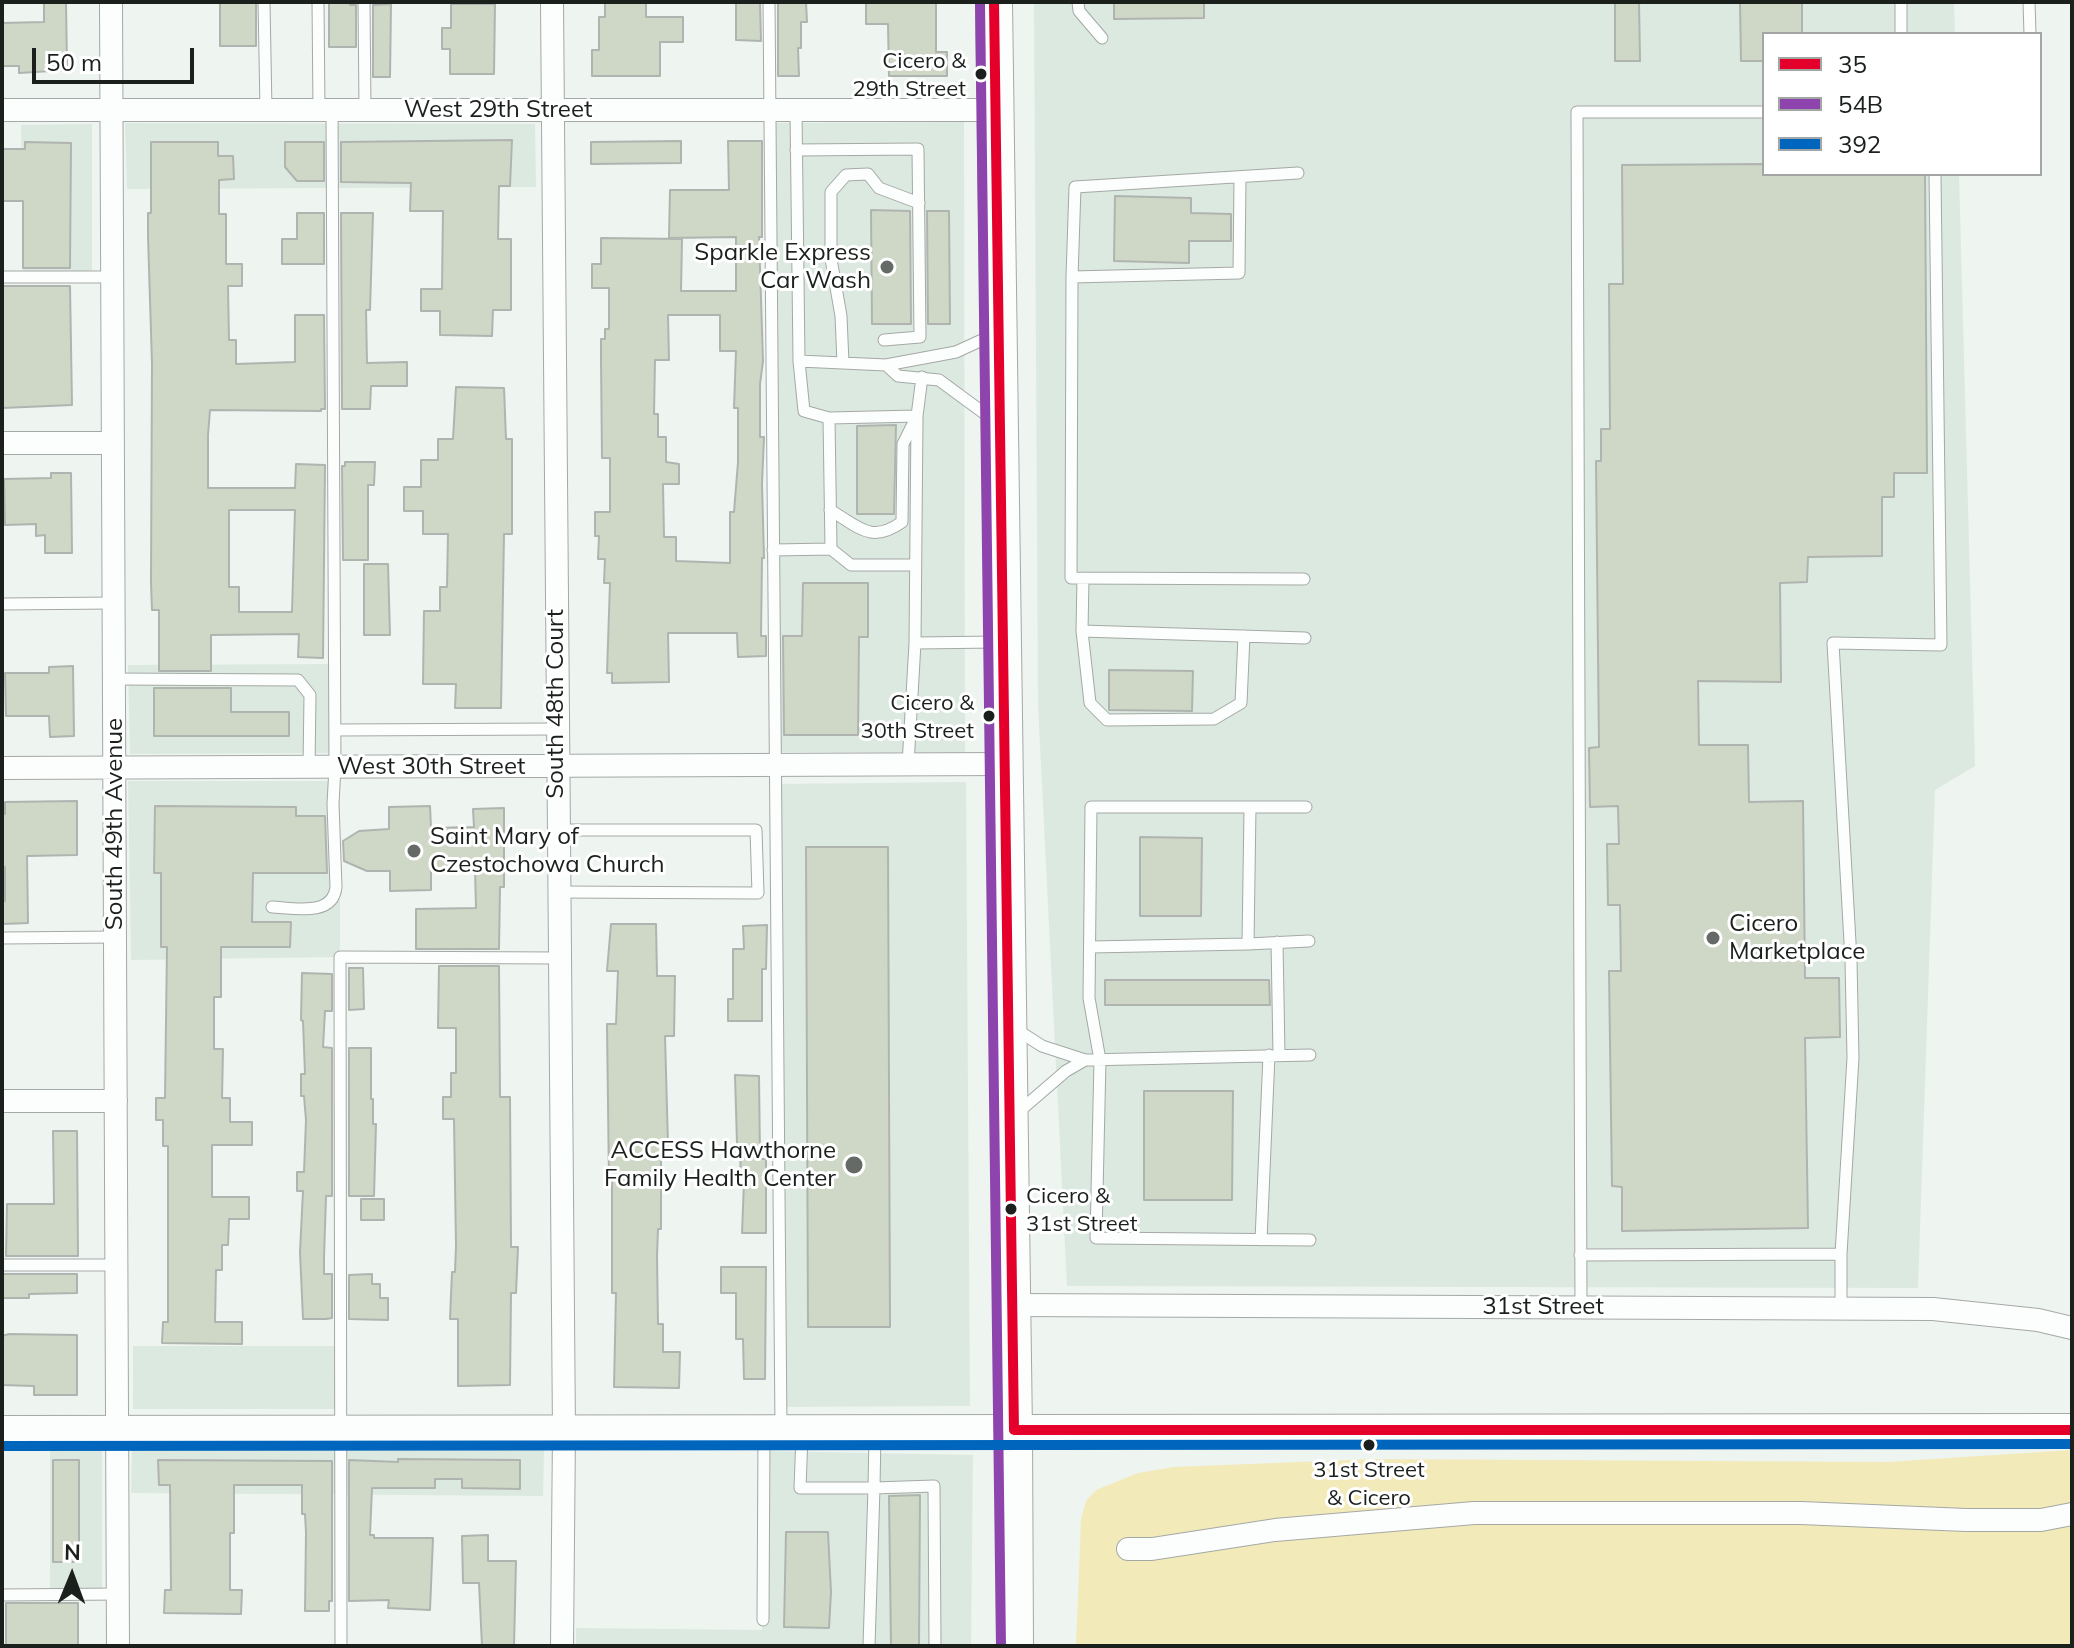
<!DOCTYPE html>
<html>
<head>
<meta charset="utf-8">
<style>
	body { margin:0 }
	#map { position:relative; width:2074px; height:1648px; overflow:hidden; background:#eef4f0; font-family:Mulish,sans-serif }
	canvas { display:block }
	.frame { position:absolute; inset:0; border:4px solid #1b201d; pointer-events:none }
	.legend { position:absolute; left:1762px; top:32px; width:280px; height:144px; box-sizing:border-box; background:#fff; border:2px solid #a4a6a5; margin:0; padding:10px 14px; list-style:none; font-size:24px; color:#1b201d }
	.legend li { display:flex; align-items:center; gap:16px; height:40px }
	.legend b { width:40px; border:2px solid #a4a6a5 }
	.north { position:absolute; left:32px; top:1536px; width:80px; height:80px; -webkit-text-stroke:6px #fff; paint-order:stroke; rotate:1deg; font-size:22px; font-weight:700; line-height:32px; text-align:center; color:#1b201d }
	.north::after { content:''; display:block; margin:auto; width:28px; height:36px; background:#1b201d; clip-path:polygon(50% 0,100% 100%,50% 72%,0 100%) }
	.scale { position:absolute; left:32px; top:48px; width:162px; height:36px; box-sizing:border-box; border:4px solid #1b201d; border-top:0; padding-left:10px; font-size:24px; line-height:28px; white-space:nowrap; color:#1b201d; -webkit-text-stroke:6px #fff; paint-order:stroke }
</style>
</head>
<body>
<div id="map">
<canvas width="2074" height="1648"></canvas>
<div class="frame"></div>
<ul class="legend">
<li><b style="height:10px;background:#e4002b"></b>35</li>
<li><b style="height:10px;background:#8e44ad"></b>54B</li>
<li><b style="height:10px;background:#0065bd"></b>392</li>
</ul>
<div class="north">N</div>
<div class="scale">50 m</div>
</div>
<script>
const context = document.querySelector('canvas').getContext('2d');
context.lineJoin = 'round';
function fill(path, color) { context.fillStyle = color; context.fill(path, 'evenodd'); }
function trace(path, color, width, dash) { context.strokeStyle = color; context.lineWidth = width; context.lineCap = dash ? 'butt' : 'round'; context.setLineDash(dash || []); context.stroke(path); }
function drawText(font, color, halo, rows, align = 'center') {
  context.font = font + ' Mulish,sans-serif'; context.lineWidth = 6; context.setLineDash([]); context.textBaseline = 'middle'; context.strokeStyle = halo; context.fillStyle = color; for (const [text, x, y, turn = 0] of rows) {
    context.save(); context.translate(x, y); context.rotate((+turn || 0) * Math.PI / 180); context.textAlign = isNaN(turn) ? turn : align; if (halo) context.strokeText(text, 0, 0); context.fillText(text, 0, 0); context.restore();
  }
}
const built = new Path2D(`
	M 1034,2 L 1954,2 L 1955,34 L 1764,34 L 1764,174 L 1959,174 L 1975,766 L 1935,790 L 1918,1288 L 1067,1286 L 1038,705 Z
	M 964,122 L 965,753 L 775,752 L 770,123 Z
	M 125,123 L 535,124 L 536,187 L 127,189 Z
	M 92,124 L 92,277 L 23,277 L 21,125 Z
	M 335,664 L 335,753 L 130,754 L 128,665 Z
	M 128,781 L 340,781 L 340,957 L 131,960 Z
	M 966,782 L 970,1406 L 781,1407 L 775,784 Z
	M 133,1346 L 340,1346 L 341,1409 L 133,1409 Z
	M 132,1449 L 544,1450 L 543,1496 L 131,1493 Z
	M 50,1450 L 102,1450 L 102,1594 L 50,1595 Z
	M 764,1451 L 973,1455 L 971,1646 L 576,1646 L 576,1628 L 762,1630 Z`);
const green = new Path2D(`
	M 2072,1450 L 2072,1646 L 1076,1646 L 1081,1519 L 1086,1501 L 1096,1490 L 1138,1473 L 1174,1467 L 1373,1459 L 1887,1462 Z`);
const building = new Path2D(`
	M 44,2 L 66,2 L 67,70 L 19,73 L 19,66 L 2,66 L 2,23 L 44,22 Z
	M 220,2 L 256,2 L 256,46 L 220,46 Z
	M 329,2 L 350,2 L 350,5 L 356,5 L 356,47 L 329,47 Z
	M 605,2 L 646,2 L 646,17 L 683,17 L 683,42 L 660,42 L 660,76 L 592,76 L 592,50 L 599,50 L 599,17 L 605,17 Z
	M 736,2 L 760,2 L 761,41 L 736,40 Z
	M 778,2 L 806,2 L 807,22 L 801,22 L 801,48 L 798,48 L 799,76 L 778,76 Z
	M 866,2 L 936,2 L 936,52 L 947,52 L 947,76 L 889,76 L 888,24 L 866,24 Z
	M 1114,2 L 1204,2 L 1204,18 L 1114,19 Z
	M 1615,2 L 1639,2 L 1640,61 L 1615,61 Z
	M 1740,2 L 1802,2 L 1802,34 L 1764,34 L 1764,61 L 1741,61 Z
	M 391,4 L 390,77 L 373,77 L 373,5 Z
	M 451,4 L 495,4 L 494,74 L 450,74 L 450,49 L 442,49 L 442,28 L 451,28 Z
	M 512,140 L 510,186 L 499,186 L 498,239 L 511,239 L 511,310 L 493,310 L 492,336 L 440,335 L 440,311 L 421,311 L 421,289 L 442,289 L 443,211 L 410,211 L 411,183 L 341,182 L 341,142 Z
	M 681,141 L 681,163 L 591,164 L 591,142 Z
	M 728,141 L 762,141 L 762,237 L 759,237 L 763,361 L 760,384 L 760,437 L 764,437 L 762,484 L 764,558 L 762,558 L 761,636 L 766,636 L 766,656 L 738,657 L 737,633 L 668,633 L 669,682 L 612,683 L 612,673 L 607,673 L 610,583 L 604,583 L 605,559 L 598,559 L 599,536 L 595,536 L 595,512 L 610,512 L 610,458 L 602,458 L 601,359 L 601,339 L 605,339 L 605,329 L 609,329 L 609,288 L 592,288 L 592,264 L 601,264 L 601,238 L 682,239 L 681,291 L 736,291 L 736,237 L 669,238 L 670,190 L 729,190 ZM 668,315 L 720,315 L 720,351 L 736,351 L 734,408 L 738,408 L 738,462 L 734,512 L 730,512 L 730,563 L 676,561 L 676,537 L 664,537 L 663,484 L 679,484 L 679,464 L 666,462 L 666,437 L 658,437 L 658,414 L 654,414 L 655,360 L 669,360 Z
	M 25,142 L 71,143 L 70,268 L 23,268 L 23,201 L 2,201 L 2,149 L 25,149 Z
	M 151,142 L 218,142 L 218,156 L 233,156 L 234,179 L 219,180 L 219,214 L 226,214 L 226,264 L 242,264 L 242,286 L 228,286 L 229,340 L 236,340 L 236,364 L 295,362 L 295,315 L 324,315 L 325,409 L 321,409 L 321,411 L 210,410 L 208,435 L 208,488 L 295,488 L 296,464 L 325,465 L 323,658 L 298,657 L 299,634 L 211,635 L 211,671 L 159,671 L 159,610 L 152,610 L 151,583 L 152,364 L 148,236 L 148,213 L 151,213 ZM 229,510 L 295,510 L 292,612 L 239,612 L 239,587 L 229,587 Z
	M 285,142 L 324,142 L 324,181 L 297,181 L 285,167 Z
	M 1764,164 L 1764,174 L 1925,174 L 1927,473 L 1894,473 L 1894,497 L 1882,497 L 1882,556 L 1808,557 L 1807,582 L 1780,583 L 1781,682 L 1698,681 L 1699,745 L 1748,745 L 1749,802 L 1803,801 L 1805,978 L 1839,978 L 1840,1037 L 1805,1038 L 1808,1228 L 1622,1231 L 1622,1187 L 1612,1186 L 1609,971 L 1621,971 L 1620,905 L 1608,905 L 1607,844 L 1619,844 L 1618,806 L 1590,807 L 1589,748 L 1599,747 L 1596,461 L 1601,461 L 1601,429 L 1610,429 L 1609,284 L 1623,284 L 1622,165 Z
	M 1115,196 L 1191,198 L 1191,213 L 1231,214 L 1231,241 L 1189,241 L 1189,263 L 1114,261 Z
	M 871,210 L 910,211 L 911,324 L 872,324 Z
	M 927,211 L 949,211 L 950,324 L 928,324 Z
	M 297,213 L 324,213 L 324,264 L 282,264 L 282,239 L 297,239 Z
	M 341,213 L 373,213 L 370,310 L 366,310 L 367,363 L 407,362 L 407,386 L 371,386 L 370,409 L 342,409 Z
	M 2,286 L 70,286 L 72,405 L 2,408 Z
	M 456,387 L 504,388 L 506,439 L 512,439 L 512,534 L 504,534 L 501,708 L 455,708 L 456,684 L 423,684 L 424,611 L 440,611 L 440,587 L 447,587 L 448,534 L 423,534 L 423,511 L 404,511 L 404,487 L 421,487 L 421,460 L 438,460 L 438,439 L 453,439 Z
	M 896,425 L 894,514 L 857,514 L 857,426 Z
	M 345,462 L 375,462 L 374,485 L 368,485 L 368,560 L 343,560 L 342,466 L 345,466 Z
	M 51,473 L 71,473 L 72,553 L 45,553 L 45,535 L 36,536 L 36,524 L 5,525 L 4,479 L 51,478 Z
	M 364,564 L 388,564 L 390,635 L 364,635 Z
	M 803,583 L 868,583 L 868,637 L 859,637 L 858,735 L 784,735 L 783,636 L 802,636 Z
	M 73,666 L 74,736 L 50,737 L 49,716 L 6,716 L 5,673 L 49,673 L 49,667 Z
	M 1109,670 L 1193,671 L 1192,711 L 1109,710 Z
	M 154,688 L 231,688 L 231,712 L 289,712 L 289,736 L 154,736 Z
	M 77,801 L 77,855 L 27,856 L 28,923 L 2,924 L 2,901 L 5,901 L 5,867 L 2,867 L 2,814 L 5,814 L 5,802 Z
	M 155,806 L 296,807 L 296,816 L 325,816 L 327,873 L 253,873 L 252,922 L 291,922 L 290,947 L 221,947 L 221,997 L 214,997 L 214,1049 L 223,1049 L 222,1098 L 230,1098 L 230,1122 L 252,1122 L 252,1145 L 212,1145 L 212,1197 L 249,1197 L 249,1219 L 229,1219 L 228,1245 L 222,1245 L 222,1270 L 216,1270 L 215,1322 L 242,1322 L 242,1344 L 162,1343 L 163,1322 L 168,1322 L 168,1146 L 163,1146 L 163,1120 L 156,1120 L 156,1098 L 165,1098 L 167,947 L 161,947 L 161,873 L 154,873 Z
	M 430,806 L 431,828 L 474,827 L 473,809 L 504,808 L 504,887 L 500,887 L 499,949 L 416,949 L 416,909 L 476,908 L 475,869 L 431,870 L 431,890 L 390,891 L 390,871 L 367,871 L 344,861 L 343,841 L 359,831 L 389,829 L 389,807 Z
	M 1140,837 L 1202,838 L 1201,916 L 1140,916 Z
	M 806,847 L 888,847 L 890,1327 L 808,1327 Z
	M 611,924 L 656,924 L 657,976 L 675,976 L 674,1036 L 665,1036 L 668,1145 L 661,1145 L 661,1229 L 658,1229 L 657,1256 L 658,1324 L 663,1324 L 663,1352 L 680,1352 L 679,1388 L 614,1387 L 616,1293 L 612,1293 L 612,1182 L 609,1182 L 607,1024 L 616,1024 L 618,971 L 607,971 Z
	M 767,925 L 766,969 L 762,969 L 762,1021 L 728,1021 L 728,999 L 733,999 L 733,949 L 744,949 L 743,926 Z
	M 439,966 L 499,966 L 500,1097 L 510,1097 L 511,1247 L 518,1247 L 516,1293 L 511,1293 L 510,1385 L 458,1386 L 458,1319 L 450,1319 L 452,1272 L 455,1272 L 456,1246 L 454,1119 L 443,1119 L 443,1097 L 451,1097 L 451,1073 L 456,1073 L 456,1028 L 438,1028 Z
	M 349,968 L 363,968 L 364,1009 L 349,1010 Z
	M 302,973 L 332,974 L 332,1011 L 325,1011 L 323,1047 L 332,1048 L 332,1196 L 326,1196 L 324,1257 L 324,1274 L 332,1274 L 332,1318 L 326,1319 L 303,1319 L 300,1252 L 303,1191 L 297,1191 L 297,1172 L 304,1172 L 306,1120 L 304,1096 L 301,1096 L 301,1074 L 305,1074 L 303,1021 L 301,1020 Z
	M 1105,980 L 1269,980 L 1270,1005 L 1105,1005 Z
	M 349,1048 L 371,1048 L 371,1099 L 373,1099 L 373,1124 L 376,1124 L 374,1196 L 349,1196 Z
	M 735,1075 L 759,1076 L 760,1159 L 766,1159 L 766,1233 L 742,1233 L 744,1182 L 740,1182 L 741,1144 L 737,1144 Z
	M 1144,1091 L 1233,1091 L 1232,1200 L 1144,1200 Z
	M 53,1131 L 77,1131 L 78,1256 L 6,1256 L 7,1204 L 54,1204 Z
	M 361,1199 L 384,1199 L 384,1220 L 361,1220 Z
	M 721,1267 L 766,1267 L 765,1379 L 744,1379 L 743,1339 L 736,1339 L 736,1293 L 721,1293 Z
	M 2,1274 L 77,1274 L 77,1293 L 29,1294 L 29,1298 L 2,1298 Z
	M 372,1274 L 372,1284 L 380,1284 L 380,1298 L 388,1298 L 388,1320 L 349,1319 L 349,1275 Z
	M 9,1334 L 77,1335 L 77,1395 L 34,1395 L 34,1386 L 2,1385 L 2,1336 Z
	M 398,1459 L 520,1460 L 520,1489 L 462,1488 L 462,1479 L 435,1479 L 435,1488 L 372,1488 L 370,1535 L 374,1535 L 374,1538 L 433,1538 L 430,1610 L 388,1608 L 389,1600 L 349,1601 L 349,1460 L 398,1462 Z
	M 53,1460 L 79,1460 L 79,1562 L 53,1562 Z
	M 158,1460 L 332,1461 L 332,1601 L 329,1601 L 329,1611 L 305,1611 L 306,1533 L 305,1514 L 302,1514 L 302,1485 L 234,1485 L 234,1533 L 230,1533 L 230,1590 L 242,1590 L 241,1614 L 164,1613 L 165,1590 L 171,1590 L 170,1485 L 159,1485 Z
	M 920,1495 L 919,1646 L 891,1646 L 889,1496 Z
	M 786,1532 L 828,1532 L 831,1592 L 829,1628 L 784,1627 Z
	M 488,1535 L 488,1561 L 516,1561 L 514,1646 L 482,1646 L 479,1583 L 463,1583 L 462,1536 Z
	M 6,1603 L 78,1603 L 78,1646 L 6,1645 Z`);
const lane = new Path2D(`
	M 264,2 L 266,110
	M 318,2 L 319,110
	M 364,2 L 365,110
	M 769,2 L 781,1429
	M 1078,2 L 1079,11 L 1102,38
	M 1901,2 L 1901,34
	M 2029,2 L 2030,34
	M 796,110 L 799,361 L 804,411 L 829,418 L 917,416 L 915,643 L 908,765
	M 796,150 L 918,149 L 920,337 L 884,340
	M 1298,173 L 1075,187 L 1072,277 L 1071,578 L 1304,579
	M 2,277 L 113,277
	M 1072,277 L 1239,273 L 1240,177
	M 799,361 L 886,365 L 956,352 L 993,335
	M 843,363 L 841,316 L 831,259 L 831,192 L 846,175 L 868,174 L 879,188 L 919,203
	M 886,365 L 898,376 L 939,380 L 992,419
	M 829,418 L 831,549 L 851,565 L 915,565
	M 830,510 C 859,527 871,544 902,522 L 903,444 L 917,416 L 922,377
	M 773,550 L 831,549
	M 1083,578 L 1082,631 L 1090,703 L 1107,720 L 1214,719 L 1241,703 L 1244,636
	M 2,604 L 114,603
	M 1082,631 L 1305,638
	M 915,643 L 998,642
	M 114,679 L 298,680 L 310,695 L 309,767
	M 335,730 L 556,729
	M 1250,807 L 1248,944 L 1309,941
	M 1306,807 L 1091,807 L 1089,998 L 1100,1060 L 1096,1238 L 1310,1240
	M 558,892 L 758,893 L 756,830 L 558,830
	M 272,907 C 294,908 333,917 336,887 L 333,804 L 335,767 L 332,111
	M 2,938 L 115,937
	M 1277,942 L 1279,1055
	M 1090,947 L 1248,944
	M 1014,1028 L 1042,1046 L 1085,1060 L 1310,1055
	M 1016,1114 L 1066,1071 L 1085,1060
	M 1261,1240 L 1269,1055
	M 1580,1255 L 1841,1254
	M 2,1265 L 116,1265
	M 1581,1307 L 1577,112 L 1764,112
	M 1841,1308 L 1841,1254 L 1853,1058 L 1851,960 L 1833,643 L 1941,645 L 1935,174
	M 802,1435 L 800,1488 L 874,1488 L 875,1433
	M 2,1595 L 118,1594
	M 763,1620 L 764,1435
	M 341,1646 L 340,957 L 559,958
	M 869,1646 L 874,1488 L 934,1486 L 935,1646`);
const street = new Path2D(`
	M 111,2 L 118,1646
	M 552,2 L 564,1431 L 562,1646
	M 2,110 L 994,110
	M 2,443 L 113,443
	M 2,768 L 1004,764
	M 2,1101 L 116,1101
	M 1012,1305 L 1933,1309 L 2038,1320 L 2072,1328
	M 1128,1549 L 1152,1549 L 1275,1530 L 1474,1513 L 1801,1513 L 1966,1520 L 2041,1520 L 2072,1514`);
const secondary = new Path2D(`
	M 2,1432 L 2072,1430`);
const primary = new Path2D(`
	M 994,2 L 1014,1430 L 1015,1646`);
const bus1 = new Path2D(`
	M 994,2 L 1014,1430
	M 1014,1430 L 2072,1430`);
const bus2 = new Path2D(`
	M 980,2 L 1001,1646`);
const bus3 = new Path2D(`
	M 2,1446 L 2072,1444`);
const markers = [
	[981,74,7,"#1b201d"],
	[887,267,8,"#656a67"],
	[989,716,7,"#1b201d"],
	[414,851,8,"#656a67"],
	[1713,938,8,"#656a67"],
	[854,1165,10,"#656a67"],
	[1011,1209,7,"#1b201d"],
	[1369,1445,7,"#1b201d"]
];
const busNames = [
	["Cicero &",966,61],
	["29th Street",966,89],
	["Cicero &",974,703],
	["30th Street",974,731],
	["Cicero &",1026,1196,"left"],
	["31st Street",1026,1224,"left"],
	["31st Street",1369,1470,"center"],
	["& Cicero",1369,1498,"center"]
];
const streetNames = [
	["West 29th Street",498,110],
	["South 48th Court",556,704,-90],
	["West 30th Street",431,767],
	["South 49th Avenue",115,824,-90],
	["31st Street",1543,1307]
];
const poiNames = [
	["Sparkle Express",871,253],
	["Car Wash",871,281],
	["Saint Mary of",430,837,"left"],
	["Czestochowa Church",430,865,"left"],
	["Cicero",1729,924,"left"],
	["Marketplace",1729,952,"left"],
	["ACCESS Hawthorne",836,1151],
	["Family Health Center",836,1179]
];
fill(built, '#dce9e0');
fill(green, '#f3eaba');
fill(building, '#cfd8c6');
trace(building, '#b0b4b0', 2);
trace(lane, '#a4a9a5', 13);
trace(street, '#a4a9a5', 24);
trace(secondary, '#a4a9a5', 34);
trace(primary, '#a4a9a5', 38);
trace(lane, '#fcfdfd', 11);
trace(street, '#fcfdfd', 22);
trace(secondary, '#fcfdfd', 32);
trace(primary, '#fcfdfd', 36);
trace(bus1, '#e4002b', 10);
trace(bus2, '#8e44ad', 10);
trace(bus3, '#0065bd', 10);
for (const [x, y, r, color] of markers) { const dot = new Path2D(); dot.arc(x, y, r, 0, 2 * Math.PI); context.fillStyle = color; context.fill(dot); trace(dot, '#fff', 3); }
drawText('22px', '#1b201d', '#fff', busNames, 'right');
drawText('24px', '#1b201d', '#fff', streetNames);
drawText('24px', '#1b201d', '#fff', poiNames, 'right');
</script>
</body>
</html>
